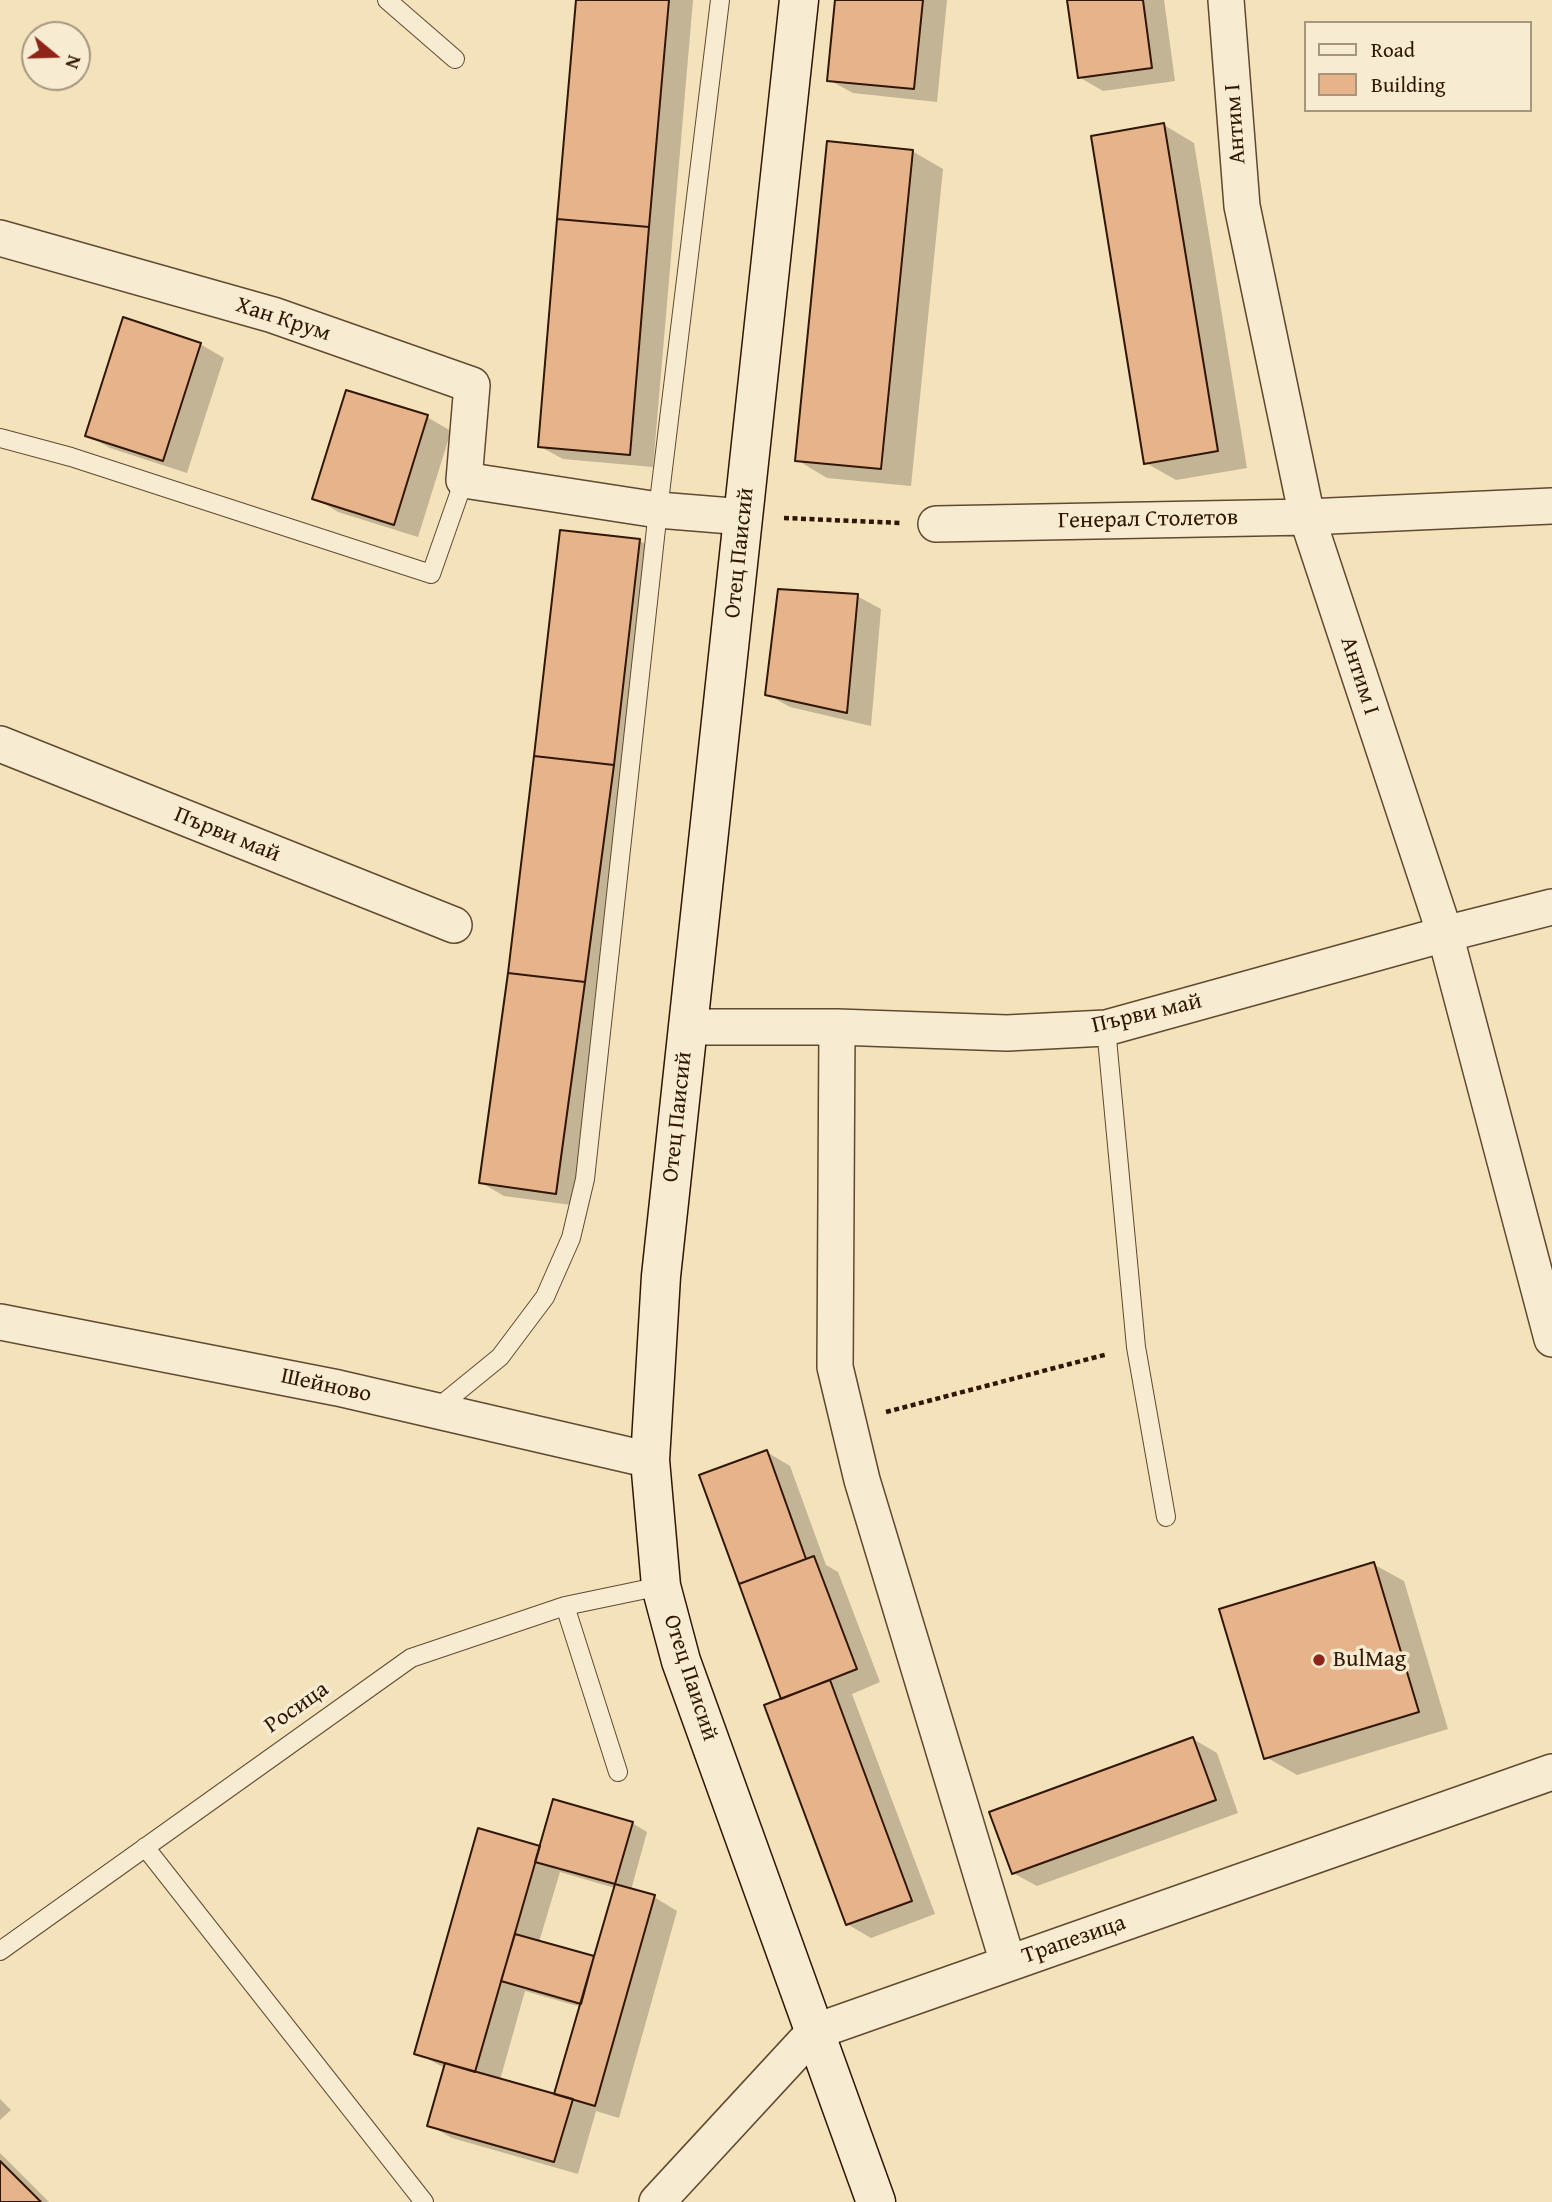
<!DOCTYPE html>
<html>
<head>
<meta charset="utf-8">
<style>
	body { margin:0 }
	#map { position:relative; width:1552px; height:2202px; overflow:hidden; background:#f3e2ba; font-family:"Gentium Book Plus",serif }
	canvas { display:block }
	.legend { position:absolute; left:1304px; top:21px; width:228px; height:91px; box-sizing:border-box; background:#f7ecd2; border:2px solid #a7967f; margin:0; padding:9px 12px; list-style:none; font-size:21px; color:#301603 }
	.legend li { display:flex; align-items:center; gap:14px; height:35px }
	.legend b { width:35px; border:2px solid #a7967f }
	.north { position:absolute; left:21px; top:21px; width:70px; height:70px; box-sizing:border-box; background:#f7ecd2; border:2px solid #a7967f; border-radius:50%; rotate:109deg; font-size:19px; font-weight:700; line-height:28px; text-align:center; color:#301603 }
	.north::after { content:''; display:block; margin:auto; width:24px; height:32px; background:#8f2418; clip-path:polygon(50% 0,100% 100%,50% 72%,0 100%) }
</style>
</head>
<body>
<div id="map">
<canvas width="1552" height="2202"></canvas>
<ul class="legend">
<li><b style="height:9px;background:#f7ecd2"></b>Road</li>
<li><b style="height:19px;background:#e7b38a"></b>Building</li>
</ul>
<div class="north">N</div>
</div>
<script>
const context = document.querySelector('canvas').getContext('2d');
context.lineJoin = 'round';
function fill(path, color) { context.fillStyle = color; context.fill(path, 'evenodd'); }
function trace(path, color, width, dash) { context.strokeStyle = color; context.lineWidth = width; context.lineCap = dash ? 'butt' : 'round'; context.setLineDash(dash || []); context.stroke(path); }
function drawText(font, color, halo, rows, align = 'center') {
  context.font = font + ' "Gentium Book Plus",serif'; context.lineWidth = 7; context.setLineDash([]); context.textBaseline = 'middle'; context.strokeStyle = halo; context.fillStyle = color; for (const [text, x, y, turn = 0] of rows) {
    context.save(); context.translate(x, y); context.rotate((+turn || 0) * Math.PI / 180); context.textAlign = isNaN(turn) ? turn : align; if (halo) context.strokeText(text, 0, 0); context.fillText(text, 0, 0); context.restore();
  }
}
const shadow = new Path2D(`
	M 578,0 L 693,0 L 653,467 L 563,459 L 539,446 Z
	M 837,0 L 947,0 L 937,102 L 853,93 L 829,80 Z
	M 1068,0 L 1164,0 L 1175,81 L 1103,91 L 1079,77 Z
	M 1164,125 L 1194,143 L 1247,468 L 1176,480 L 1146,463 Z
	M 912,151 L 943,169 L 911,486 L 827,478 L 797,460 Z
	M 200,344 L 224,358 L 187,473 L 110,448 L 87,435 Z
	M 348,392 L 427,417 L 451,431 L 418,537 L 338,512 L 315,498 Z
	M 562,532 L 640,541 L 663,554 L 637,780 L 579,1206 L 504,1196 L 480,1182 L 509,973 Z
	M 857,596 L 881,609 L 871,726 L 790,707 L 767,694 Z
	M 767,1452 L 790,1466 L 826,1565 L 838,1572 L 880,1682 L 852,1694 L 935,1914 L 871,1938 L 847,1924 L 783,1700 Z
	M 1373,1564 L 1404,1581 L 1448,1729 L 1297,1775 L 1266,1757 Z
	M 1193,1739 L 1217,1753 L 1238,1813 L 1037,1886 L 1013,1873 Z
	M 632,1823 L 647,1832 L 631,1890 L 654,1897 L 677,1911 L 619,2118 L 596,2111 L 578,2174 L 452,2138 L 429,2125 L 445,2068 L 416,2053 L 541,1848 ZM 560,1872 L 615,1888 L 595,1958 L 539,1942 ZM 525,1991 L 581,2007 L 556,2096 L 500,2080 Z
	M 0,2099 L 11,2110 L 0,2120 Z
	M 0,2153 L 49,2202 L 0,2202 Z`);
const building = new Path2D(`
	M 576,0 L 669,0 L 649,227 L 557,219 Z
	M 835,0 L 923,0 L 914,89 L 827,81 Z
	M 1067,0 L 1143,0 L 1152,68 L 1078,78 Z
	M 1164,123 L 1218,451 L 1144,464 L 1091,136 Z
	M 827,141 L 913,150 L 881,469 L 795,461 Z
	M 557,219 L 649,227 L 630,455 L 538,447 Z
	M 123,317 L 201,343 L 163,461 L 85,436 Z
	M 346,390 L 428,415 L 394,525 L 312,499 Z
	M 560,530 L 640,539 L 614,765 L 534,756 Z
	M 778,589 L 858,594 L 847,713 L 765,695 Z
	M 534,756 L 614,765 L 585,982 L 508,973 Z
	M 508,973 L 585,982 L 556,1194 L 479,1183 Z
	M 767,1450 L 806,1559 L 739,1584 L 699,1475 Z
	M 814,1556 L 857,1669 L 781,1699 L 739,1584 Z
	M 1374,1562 L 1419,1712 L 1264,1759 L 1219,1609 Z
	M 830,1680 L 912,1901 L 846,1925 L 764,1705 Z
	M 1193,1737 L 1216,1800 L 1012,1874 L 989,1812 Z
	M 553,1799 L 633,1822 L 615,1884 L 535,1862 Z
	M 478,1828 L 540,1846 L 475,2072 L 414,2054 Z
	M 615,1884 L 655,1895 L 595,2106 L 554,2094 Z
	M 515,1934 L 594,1956 L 581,2004 L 501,1981 Z
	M 445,2063 L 573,2099 L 554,2162 L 427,2126 Z
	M 0,2161 L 41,2202 L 0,2202 Z`);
const path = new Path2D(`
	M 784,518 L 901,523
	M 886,1412 L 1108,1354`);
const service = new Path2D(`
	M 387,0 L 455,59
	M 0,438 L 71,457 L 431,574 L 464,480
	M 1106,1028 L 1136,1347 L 1166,1517
	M 435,1410 L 500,1357 L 545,1297 L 571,1238 L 585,1179 L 658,510 L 720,0
	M 565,1606 L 618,1772
	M 145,1847 L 424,2202
	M 0,1951 L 411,1658 L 565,1606 L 661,1586`);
const minor = new Path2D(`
	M 1226,0 L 1242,206 L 1307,517 L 1445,934 L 1552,1339
	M 0,238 L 273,315 L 472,385 L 464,480 L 658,510 L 744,517
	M 936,524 L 1307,517 L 1552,506
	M 0,744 L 454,925
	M 687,1027 L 837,1027 L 1007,1033 L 1106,1028 L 1445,934 L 1552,907
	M 837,1027 L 835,1367 L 862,1480 L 1008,1963
	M 0,1322 L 338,1388 L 650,1460
	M 657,2202 L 814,2032 L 1552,1772`);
const secondary = new Path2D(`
	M 799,0 L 661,1276 L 650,1460 L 661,1586 L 681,1661 L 876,2202`);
const markers = [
	[1319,1660,7,"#8f2418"]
];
const streetNames = [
	["Антим I",1236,124,-94],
	["Хан Крум",283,320,18],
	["Генерал Столетов",1148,520,-1],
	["Отец Паисий",740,553,-84],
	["Антим I",1359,676,72],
	["Първи май",227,835,22],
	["Първи май",1147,1014,-13],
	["Отец Паисий",678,1117,-84],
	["Шейново",326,1386,12],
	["Отец Паисий",690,1678,72],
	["Росица",297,1708,-35],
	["Трапезица",1074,1940,-19]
];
const poiNames = [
	["BulMag",1333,1660]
];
fill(shadow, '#0003');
fill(building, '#e7b38a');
trace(building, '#301603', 2);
trace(service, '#614931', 20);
trace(minor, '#614931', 38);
trace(secondary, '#301603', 41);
trace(path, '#301603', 4.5, [5, 3.5]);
trace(service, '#f7ecd2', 18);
trace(minor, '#f7ecd2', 35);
trace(secondary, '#f7ecd2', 38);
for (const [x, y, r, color] of markers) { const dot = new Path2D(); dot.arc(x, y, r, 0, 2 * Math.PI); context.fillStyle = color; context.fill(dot); trace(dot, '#f7ecd2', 2.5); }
drawText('23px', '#301603', '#f7ecd2', streetNames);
drawText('23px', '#301603', '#f7ecd2', poiNames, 'left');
</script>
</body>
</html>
